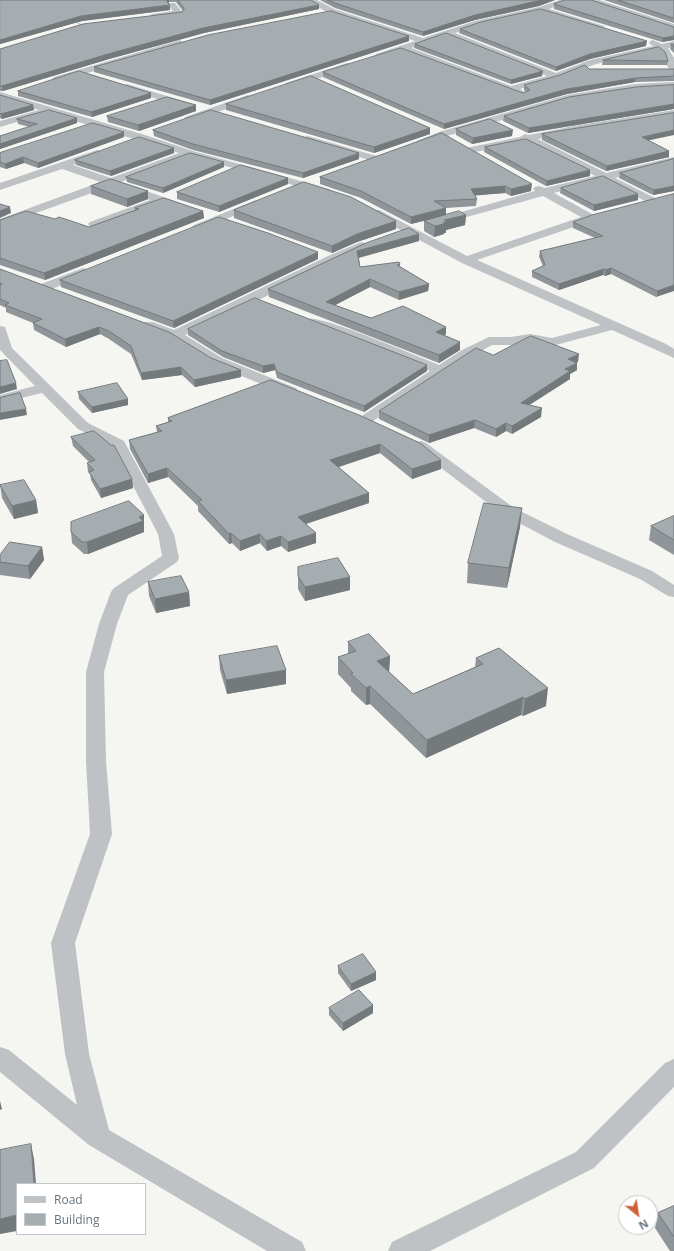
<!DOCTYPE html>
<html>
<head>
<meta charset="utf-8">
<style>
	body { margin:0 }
	#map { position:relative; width:674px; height:1251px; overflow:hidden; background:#f5f5f2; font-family:"Open Sans",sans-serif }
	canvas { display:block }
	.legend { position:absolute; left:16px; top:1183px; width:130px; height:52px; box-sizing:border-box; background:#fff; border:1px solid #c2c7cc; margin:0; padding:5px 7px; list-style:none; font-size:12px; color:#67747f }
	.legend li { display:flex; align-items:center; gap:8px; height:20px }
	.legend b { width:20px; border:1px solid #c2c7cc }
	.north { position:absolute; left:618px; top:1195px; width:40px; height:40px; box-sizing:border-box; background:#fff; border:1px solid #c2c7cc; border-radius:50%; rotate:150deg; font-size:11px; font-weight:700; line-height:16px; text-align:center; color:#67747f }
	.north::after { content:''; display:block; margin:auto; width:14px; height:18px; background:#ce5f39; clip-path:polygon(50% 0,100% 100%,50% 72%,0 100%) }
</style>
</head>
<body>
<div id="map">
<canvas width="674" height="1251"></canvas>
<ul class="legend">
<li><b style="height:5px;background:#bec2c5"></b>Road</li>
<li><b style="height:11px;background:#a6adb1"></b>Building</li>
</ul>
<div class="north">N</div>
</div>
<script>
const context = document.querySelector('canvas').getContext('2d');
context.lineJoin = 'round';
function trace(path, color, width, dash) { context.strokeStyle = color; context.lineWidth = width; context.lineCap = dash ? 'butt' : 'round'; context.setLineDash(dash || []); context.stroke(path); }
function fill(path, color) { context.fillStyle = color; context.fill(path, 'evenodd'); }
const path = new Path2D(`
	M 74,21 L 82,25`);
const street = new Path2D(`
	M 307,0 L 317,0 L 334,9 L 423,38 L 475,21 L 539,7 L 560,0 L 572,0 L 549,9 L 604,26 L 605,28 L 604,30 L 598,30 L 541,12 L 480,25 L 455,33 L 556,73 L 590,60 L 653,46 L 649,43 L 650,41 L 653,40 L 662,44 L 674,41 L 674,47 L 668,48 L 674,58 L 674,73 C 667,71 665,56 659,50 L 596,64 L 559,78 L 520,89 L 528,94 L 523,97 L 402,51 L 382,58 L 376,58 L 375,56 L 376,54 L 415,41 L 328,13 ZM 447,36 L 547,76 L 511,86 L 411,48 Z
	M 587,0 L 599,0 L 674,24 L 674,30 L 588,2 Z
	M 169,3 L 175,3 L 183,13 L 182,15 L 152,18 L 151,16 L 152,14 L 173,11 L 168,5 Z
	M 180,40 L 184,43 L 183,45 L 60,81 L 57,82 L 52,79 L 54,77 Z
	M 347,63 L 350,64 L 352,66 L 350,68 L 292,87 L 286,87 L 284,85 L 286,83 Z
	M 674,82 L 674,88 L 635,90 L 568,101 L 447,136 L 425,145 L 417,145 L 416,143 L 417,141 L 439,132 L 567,95 L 635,84 Z
	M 127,84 L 190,103 L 192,105 L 187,108 L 124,89 L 122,87 Z
	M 0,92 L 145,135 L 193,151 L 329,189 L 331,191 L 325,194 L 190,156 L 121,182 L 186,205 L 188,207 L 186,209 L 182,210 L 161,203 L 98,226 L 90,226 L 88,224 L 90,222 L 150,200 L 111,186 L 0,226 L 0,219 L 100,182 L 62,169 L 0,190 L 0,183 L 97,150 L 101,151 L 102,153 L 101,155 L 73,165 L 111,178 L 179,153 L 46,112 L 44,114 L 0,127 L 0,121 L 39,110 L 0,98 Z
	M 248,95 L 253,98 L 251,100 L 193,121 L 185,121 L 184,119 L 185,117 Z
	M 674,110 L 674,116 L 538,139 L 606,173 L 674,157 L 674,163 L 615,178 L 657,199 L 659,201 L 657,203 L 649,203 L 604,180 L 554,193 L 592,214 L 600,214 L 602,216 L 600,218 L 477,260 L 666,344 L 674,349 L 674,358 L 612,330 L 552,346 L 530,342 L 511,345 L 492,345 L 472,356 L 370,423 L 365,424 L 360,423 L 358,420 L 360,417 L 430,371 L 341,336 L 309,325 L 307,322 L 309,319 C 324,316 419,357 439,365 L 462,350 L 489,337 L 511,337 L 530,334 L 552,338 L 601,325 L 462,263 L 371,214 L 369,212 L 371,210 L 379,210 L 467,256 L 581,217 L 543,196 L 441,224 L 437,223 L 435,221 L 437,219 L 535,191 L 533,189 L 535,187 L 539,186 L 545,188 L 595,176 L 526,142 L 470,153 L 466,152 L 465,150 L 466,148 L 520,137 L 525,134 L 529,135 L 574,126 Z
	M 308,136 L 380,157 L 381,159 L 376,162 L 304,141 L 303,139 L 304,137 Z
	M 256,200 L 260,201 L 262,203 L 260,205 L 202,229 L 194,229 L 192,227 L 194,225 Z
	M 361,242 L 365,243 L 367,246 L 365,249 L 185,335 L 222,358 L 296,388 L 298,391 L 296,394 L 291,395 L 286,394 L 212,364 L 170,338 L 143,328 L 141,325 L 143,322 L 153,322 L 174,330 L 328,256 Z
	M 83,268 L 87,269 L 89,272 L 87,275 L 49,290 L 41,290 L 39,287 L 41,284 Z
	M 0,326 L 5,327 L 12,348 L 88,423 L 124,441 L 174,534 L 179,558 L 177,562 L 128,595 L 117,624 L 104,672 L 106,761 L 112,834 L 75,943 L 89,1054 L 109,1130 L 302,1242 L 306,1251 L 267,1251 L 89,1145 L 0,1072 L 0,1047 L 9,1050 L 77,1105 L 65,1054 L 51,943 L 90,834 L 86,761 L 86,672 L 99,624 L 111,592 L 114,588 L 162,556 L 158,534 L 113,447 L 78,429 L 42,393 L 0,403 L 0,395 L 35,386 L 0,350 Z
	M 421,441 L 426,443 L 514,508 L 567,534 L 652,571 L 674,585 L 674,597 L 668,596 L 640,579 L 555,542 L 502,514 L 416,449 L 413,446 L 416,443 Z
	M 674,1059 L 674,1087 L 594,1168 L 430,1251 L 388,1251 L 392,1242 L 576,1152 L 665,1063 Z`);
const wall = new Path2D(`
	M 0,0 L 311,0 L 319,9 L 204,33 L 109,59 L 3,91 L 0,91 L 0,49 L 182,12 L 183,11 L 176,2 L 169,2 L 168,3 L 170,10 L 82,21 L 0,44 Z
	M 320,0 L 555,0 L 539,6 L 475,20 L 423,36 L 335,8 Z
	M 604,0 L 674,0 L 674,23 Z
	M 554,4 L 674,27 L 674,40 L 662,42 L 554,9 Z
	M 460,29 L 646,46 L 590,59 L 556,71 L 459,33 Z
	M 409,41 L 210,105 L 94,72 L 94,67 Z
	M 415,44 L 542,76 L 511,84 L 414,48 Z
	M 671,44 L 674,44 L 674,53 L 670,49 Z
	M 603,60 L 668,61 L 667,65 L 602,65 Z
	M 589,69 L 674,69 L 674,81 L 635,82 L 567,94 L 444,129 L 323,77 L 323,72 L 523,93 L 526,92 L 524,90 L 524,85 Z
	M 674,85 L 674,109 L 528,133 L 503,121 L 504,116 Z
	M 18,91 L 151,98 L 92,117 L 18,96 Z
	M 0,95 L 33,105 L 34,110 L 2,119 L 0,118 Z
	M 226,104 L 430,128 L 430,134 L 374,153 L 226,110 Z
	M 196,105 L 196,111 L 139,131 L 108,122 L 107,116 Z
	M 17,119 L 77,123 L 0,149 L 0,136 L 30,127 L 18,124 Z
	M 456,129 L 512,136 L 472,144 L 456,135 Z
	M 153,130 L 359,159 L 303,178 L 193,150 L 154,136 Z
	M 442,133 L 531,191 L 511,196 L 505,193 L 475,195 L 477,199 L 476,206 L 446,208 L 446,215 L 466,215 L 465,225 L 446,230 L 446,233 L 444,233 L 444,234 L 434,237 L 424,231 L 424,221 L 427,220 L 411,224 L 361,198 L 320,184 L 320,177 Z
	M 542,134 L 649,141 L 669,151 L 669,157 L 606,171 L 542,140 Z
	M 124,137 L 38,168 L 24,163 L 6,169 L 0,167 L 0,153 Z
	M 485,147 L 590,176 L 546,186 L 484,152 Z
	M 174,148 L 174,153 L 111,176 L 76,165 L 75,160 Z
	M 674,159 L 674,191 L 653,195 L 619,178 L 620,173 Z
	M 224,167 L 163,193 L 127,182 L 126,177 Z
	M 288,184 L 219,212 L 177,199 L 177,192 Z
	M 91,186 L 148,199 L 127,207 L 91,194 Z
	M 561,188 L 638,194 L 638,200 L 594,211 L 560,193 Z
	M 674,194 L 656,297 L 611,274 L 605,276 L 603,275 L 559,290 L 532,277 L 532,271 L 543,266 L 539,257 L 540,251 L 595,238 L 573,228 L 573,222 Z
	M 135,208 L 203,211 L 204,218 L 45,280 L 0,265 L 0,220 L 55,219 L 89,227 L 135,210 Z
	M 234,210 L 396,221 L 396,229 L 357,242 L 332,253 L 234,218 Z
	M 419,241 L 359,258 L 360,267 L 400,264 L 400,267 L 429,284 L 428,291 L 399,300 L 370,287 L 334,305 L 371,318 L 446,327 L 446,334 L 444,335 L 460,342 L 460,350 L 439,363 L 269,297 L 268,289 L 366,243 Z
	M 318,259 L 174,328 L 61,287 L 60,280 Z
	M 0,269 L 211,358 L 241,370 L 241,377 L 195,387 L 182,375 L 142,380 L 131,354 L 109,339 L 100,334 L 66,347 L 34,330 L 33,323 L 6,312 L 6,308 L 0,305 Z
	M 188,329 L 427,371 L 364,412 L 277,378 L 275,370 L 263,373 L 223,357 L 188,335 Z
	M 493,355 L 578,362 L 577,362 L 577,370 L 570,374 L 570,379 L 529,405 L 541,417 L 512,434 L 506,431 L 496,437 L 474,428 L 429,443 L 379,419 L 379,411 Z
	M 271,380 L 441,460 L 441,469 L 412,479 L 380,453 L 338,467 L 369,493 L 369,503 L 306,524 L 316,543 L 288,552 L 281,546 L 267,551 L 260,543 L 240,551 L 232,543 L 229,544 L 198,511 L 198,506 L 168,477 L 148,483 L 130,449 L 129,440 L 157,432 L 156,426 L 168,422 L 168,418 Z
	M 78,392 L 128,399 L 128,405 L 92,413 L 79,399 Z
	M 71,437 L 132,479 L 133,488 L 101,498 L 91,480 L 90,474 L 88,472 L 87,463 L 89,462 L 73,446 Z
	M 0,485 L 36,500 L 38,513 L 14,519 L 2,498 Z
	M 144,515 L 144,532 L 88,554 L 84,554 L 72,543 L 71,532 Z
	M 674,516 L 674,555 L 649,540 L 651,526 Z
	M 520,527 L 507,588 L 467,583 L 468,563 Z
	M 42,547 L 44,560 L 30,579 L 0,575 L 0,555 Z
	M 298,567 L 350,577 L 350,590 L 305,601 L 298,589 Z
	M 148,582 L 189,592 L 190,606 L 156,613 L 149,596 Z
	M 348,642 L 390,656 L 389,672 L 413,694 L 475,667 L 476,658 L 546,706 L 523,716 L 521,715 L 426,758 L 370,704 L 366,705 L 351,691 L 351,688 L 338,674 L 338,657 L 348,654 Z
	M 219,656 L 286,670 L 286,684 L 227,694 L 220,670 Z
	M 338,966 L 376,972 L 376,980 L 351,991 L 338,973 Z
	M 329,1008 L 373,1013 L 343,1031 L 329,1015 Z
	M 674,1206 L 674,1251 L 670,1251 L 655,1228 L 658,1213 Z`);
const shadedWall = new Path2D(`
	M 167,0 L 169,0 L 169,2 L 167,6 L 170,5 L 170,10 L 82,21 L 0,44 L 0,40 L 81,16 L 167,2 Z
	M 542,0 L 555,0 L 539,6 L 475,20 L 423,36 L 423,32 L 475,15 Z
	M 319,5 L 319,9 L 204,33 L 109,59 L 3,91 L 2,86 L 108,54 L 203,28 Z
	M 409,36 L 409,41 L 210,105 L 210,100 Z
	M 674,36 L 674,40 L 662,42 L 663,38 Z
	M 647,41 L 646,46 L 590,59 L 556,71 L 556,67 L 590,54 Z
	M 543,71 L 542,76 L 511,84 L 511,80 Z
	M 636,78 L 635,82 L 567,94 L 444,129 L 444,124 L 567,89 Z
	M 151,93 L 151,98 L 92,117 L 91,112 Z
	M 674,104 L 674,109 L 528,133 L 529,128 Z
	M 33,105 L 34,110 L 2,119 L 1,114 Z
	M 196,105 L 196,111 L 139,131 L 138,125 Z
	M 77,118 L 77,123 L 0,149 L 0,144 Z
	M 430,128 L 430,134 L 374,153 L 374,147 Z
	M 513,130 L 512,136 L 472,144 L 473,138 Z
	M 674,130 L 674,135 L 641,142 L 642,137 Z
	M 124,132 L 124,137 L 38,168 L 38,163 Z
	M 174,148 L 174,153 L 111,176 L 110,171 Z
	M 669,151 L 669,157 L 606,171 L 607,166 Z
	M 359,153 L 359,159 L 303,178 L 303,173 Z
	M 23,157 L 24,163 L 6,169 L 5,164 Z
	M 224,162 L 224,167 L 163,193 L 163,188 Z
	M 590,170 L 590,176 L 546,186 L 547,181 Z
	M 288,178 L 288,184 L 219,212 L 219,206 Z
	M 532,184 L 531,191 L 511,196 L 511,189 Z
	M 505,186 L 505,193 L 470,196 L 471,189 Z
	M 674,186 L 674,191 L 653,195 L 654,190 Z
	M 148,191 L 148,199 L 127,207 L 127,199 Z
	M 638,194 L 638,200 L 594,211 L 594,205 Z
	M 10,207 L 11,213 L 0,218 L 0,211 Z
	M 446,208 L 446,215 L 411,224 L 411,217 Z
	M 203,211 L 204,218 L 45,280 L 44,273 Z
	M 466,215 L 465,225 L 446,230 L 446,233 L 444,233 L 444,234 L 434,237 L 435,226 L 444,220 Z
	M 396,221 L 396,229 L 357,242 L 332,253 L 332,246 L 357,234 Z
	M 419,234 L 419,241 L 357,258 L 357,251 Z
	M 318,252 L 318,259 L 174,328 L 173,321 Z
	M 611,268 L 611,274 L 605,276 L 606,270 Z
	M 604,269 L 603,275 L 559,290 L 559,284 Z
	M 370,279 L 370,287 L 326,310 L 326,302 Z
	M 429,284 L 428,291 L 399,300 L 399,292 Z
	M 674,285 L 674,291 L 656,297 L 657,291 Z
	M 99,327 L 100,334 L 66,347 L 65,339 Z
	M 446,327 L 446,334 L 435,340 L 436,332 Z
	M 460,342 L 460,350 L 439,363 L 439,355 Z
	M 579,354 L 578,362 L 567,367 L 568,359 Z
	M 577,363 L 577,370 L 570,374 L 570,379 L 520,411 L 521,403 L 565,369 Z
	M 274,364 L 275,370 L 263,373 L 263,366 Z
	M 427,365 L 427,371 L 364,412 L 364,406 Z
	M 181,367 L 182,375 L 142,380 L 141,373 Z
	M 241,370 L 241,377 L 195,387 L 194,380 Z
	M 16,383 L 17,389 L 0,394 L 0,387 Z
	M 128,399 L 128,405 L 92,413 L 92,407 Z
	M 542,408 L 541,417 L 512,434 L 512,426 Z
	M 26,409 L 27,415 L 0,420 L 0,413 Z
	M 475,420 L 474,428 L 429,443 L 429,435 Z
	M 506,423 L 506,431 L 496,437 L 496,429 Z
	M 380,444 L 380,453 L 330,470 L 330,460 Z
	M 441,460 L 441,469 L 412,479 L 412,469 Z
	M 167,468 L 168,477 L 148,483 L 148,474 Z
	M 132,479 L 133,488 L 101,498 L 100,489 Z
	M 369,493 L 369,503 L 299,526 L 298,517 Z
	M 36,500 L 38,513 L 14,519 L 12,506 Z
	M 522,508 L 520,527 L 507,588 L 509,568 Z
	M 144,515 L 144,532 L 88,554 L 87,542 L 139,517 Z
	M 231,533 L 232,543 L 229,544 L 229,534 Z
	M 316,533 L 316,543 L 288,552 L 288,542 Z
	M 260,534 L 260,543 L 240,551 L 240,541 Z
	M 281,536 L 281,546 L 267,551 L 266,541 Z
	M 42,547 L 44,560 L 30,579 L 28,566 Z
	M 350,577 L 350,590 L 305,601 L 305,587 Z
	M 189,592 L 190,606 L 156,613 L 155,599 Z
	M 390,656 L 389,673 L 377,661 Z
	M 286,670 L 286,684 L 227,694 L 226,680 Z
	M 370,686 L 370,704 L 366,705 L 366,688 Z
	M 548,688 L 546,706 L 523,716 L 525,699 Z
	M 523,697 L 521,715 L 426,758 L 427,740 Z
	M 376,972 L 376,980 L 351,991 L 351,984 Z
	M 373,1005 L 373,1013 L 343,1031 L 343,1023 Z
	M 0,1101 L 2,1109 L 0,1110 Z
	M 31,1144 L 34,1159 L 36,1184 L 34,1184 Z
	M 17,1215 L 17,1231 L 0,1234 L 0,1219 Z`);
const building = new Path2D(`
	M 0,0 L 167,0 L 167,2 L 170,5 L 81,16 L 0,40 Z
	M 178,0 L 311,0 L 319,5 L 203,28 L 108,54 L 2,86 L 0,86 L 0,49 L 83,24 L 182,12 L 184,9 Z
	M 328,0 L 542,0 L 475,15 L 423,32 L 335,3 Z
	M 565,0 L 591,0 L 674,27 L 674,36 L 663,38 L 554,4 Z
	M 618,0 L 674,0 L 674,18 Z
	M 541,9 L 647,41 L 590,54 L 556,67 L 460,29 L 481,22 Z
	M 331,11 L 409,36 L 210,100 L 94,67 L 208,35 Z
	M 446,33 L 543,71 L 511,80 L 415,44 Z
	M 671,44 L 674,44 L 674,47 Z
	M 659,47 L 665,52 L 668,61 L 603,60 Z
	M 401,48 L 523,93 L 530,90 L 524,85 L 560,75 L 585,65 L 589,69 L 674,69 L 674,76 L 636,78 L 567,89 L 444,124 L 323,72 Z
	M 79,71 L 151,93 L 91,112 L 18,91 Z
	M 311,76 L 430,128 L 374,147 L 226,104 Z
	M 674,85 L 674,104 L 529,128 L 504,116 L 569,97 L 636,87 Z
	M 0,95 L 33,105 L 1,114 L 0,113 Z
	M 167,97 L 196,105 L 138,125 L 107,116 Z
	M 49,110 L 77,118 L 0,144 L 0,136 L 37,124 L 17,119 Z
	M 211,110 L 359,153 L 303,173 L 193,144 L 153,130 Z
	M 674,113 L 674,130 L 642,137 L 669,151 L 607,166 L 542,134 Z
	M 490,119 L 513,130 L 473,138 L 456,129 Z
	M 93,123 L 124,132 L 38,163 L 23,157 L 5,164 L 0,162 L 0,153 Z
	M 442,133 L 532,184 L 511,189 L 505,186 L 471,189 L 477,199 L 434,201 L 446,208 L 411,217 L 361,191 L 320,177 Z
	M 139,137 L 174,148 L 110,171 L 75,160 Z
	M 526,139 L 590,170 L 547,181 L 485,147 Z
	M 190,153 L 224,162 L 163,188 L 126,177 Z
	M 674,159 L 674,186 L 654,190 L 620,173 Z
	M 241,165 L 288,178 L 219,206 L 177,192 Z
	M 603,176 L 638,194 L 594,205 L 561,188 Z
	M 111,179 L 148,191 L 127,199 L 91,186 Z
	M 304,182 L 351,197 L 396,221 L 357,234 L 332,246 L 234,210 Z
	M 674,194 L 674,285 L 657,291 L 611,268 L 606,270 L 604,269 L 559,284 L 532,271 L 545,265 L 540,251 L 603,236 L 573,222 L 592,215 Z
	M 164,198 L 203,211 L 44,273 L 0,258 L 0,220 L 26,211 L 55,219 L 59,217 L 89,227 L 139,209 L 135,208 Z
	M 0,204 L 10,207 L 0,211 Z
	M 459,211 L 466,215 L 444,220 L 447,222 L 443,223 L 444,224 L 435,226 L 424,221 Z
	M 219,217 L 268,233 L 318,252 L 173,321 L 60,280 Z
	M 409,228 L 419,234 L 357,251 L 360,267 L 399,262 L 400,264 L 397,265 L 429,284 L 399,292 L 370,279 L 326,302 L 371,318 L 403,306 L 446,327 L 436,332 L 460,342 L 439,355 L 268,289 L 366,243 Z
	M 0,269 L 169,332 L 211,358 L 241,370 L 194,380 L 181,367 L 141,373 L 131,346 L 109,331 L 99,327 L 65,339 L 33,323 L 42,319 L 5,305 L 9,303 L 0,299 L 0,285 L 2,284 L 0,283 Z
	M 255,298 L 427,365 L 364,406 L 277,372 L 274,364 L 263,366 L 222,351 L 188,329 Z
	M 531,336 L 579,354 L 568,359 L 577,363 L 565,369 L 570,371 L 521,403 L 542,408 L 512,426 L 506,423 L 496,429 L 475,420 L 429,435 L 379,411 L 476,348 L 493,355 Z
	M 7,360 L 16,383 L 0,387 L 0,361 Z
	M 271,380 L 359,415 L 420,443 L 441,460 L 412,469 L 380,444 L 330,460 L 369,493 L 298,517 L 316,533 L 288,542 L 281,536 L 266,541 L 260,534 L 240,541 L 231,533 L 229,534 L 198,501 L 202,500 L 167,468 L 148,474 L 129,440 L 162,431 L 156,426 L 172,421 L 168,418 Z
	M 117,383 L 128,399 L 92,407 L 78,392 Z
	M 20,393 L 26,409 L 0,413 L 0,398 Z
	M 94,431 L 111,445 L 114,445 L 132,479 L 100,489 L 89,472 L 94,470 L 87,463 L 95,460 L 71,437 Z
	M 24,480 L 36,500 L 12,506 L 0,485 Z
	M 129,501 L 144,515 L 139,517 L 143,521 L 87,542 L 82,542 L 71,532 L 71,522 Z
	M 484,503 L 522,508 L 509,568 L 468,563 Z
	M 674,516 L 674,540 L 651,526 Z
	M 10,542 L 42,547 L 28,566 L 0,562 L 0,555 Z
	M 338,558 L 350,577 L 305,587 L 298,576 L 298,567 Z
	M 181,576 L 189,592 L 155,599 L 148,582 Z
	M 369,634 L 390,656 L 377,661 L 413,694 L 483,664 L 476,658 L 499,648 L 548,688 L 525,699 L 523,697 L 427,740 L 370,686 L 366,688 L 351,674 L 353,673 L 338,657 L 356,651 L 348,642 Z
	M 277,646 L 286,670 L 226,680 L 219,656 Z
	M 363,954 L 376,972 L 351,984 L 338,966 Z
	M 359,990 L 373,1005 L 343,1023 L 329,1008 Z
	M 31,1144 L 34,1184 L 17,1184 L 17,1215 L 0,1219 L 0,1150 Z
	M 674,1206 L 674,1237 L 658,1213 Z`);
trace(path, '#b8bbbc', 1.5, [1, 1]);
fill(street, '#bec2c5');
fill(wall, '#8f9598');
fill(shadedWall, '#74797c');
fill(building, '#a6adb1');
trace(building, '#74797c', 1);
</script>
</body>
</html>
